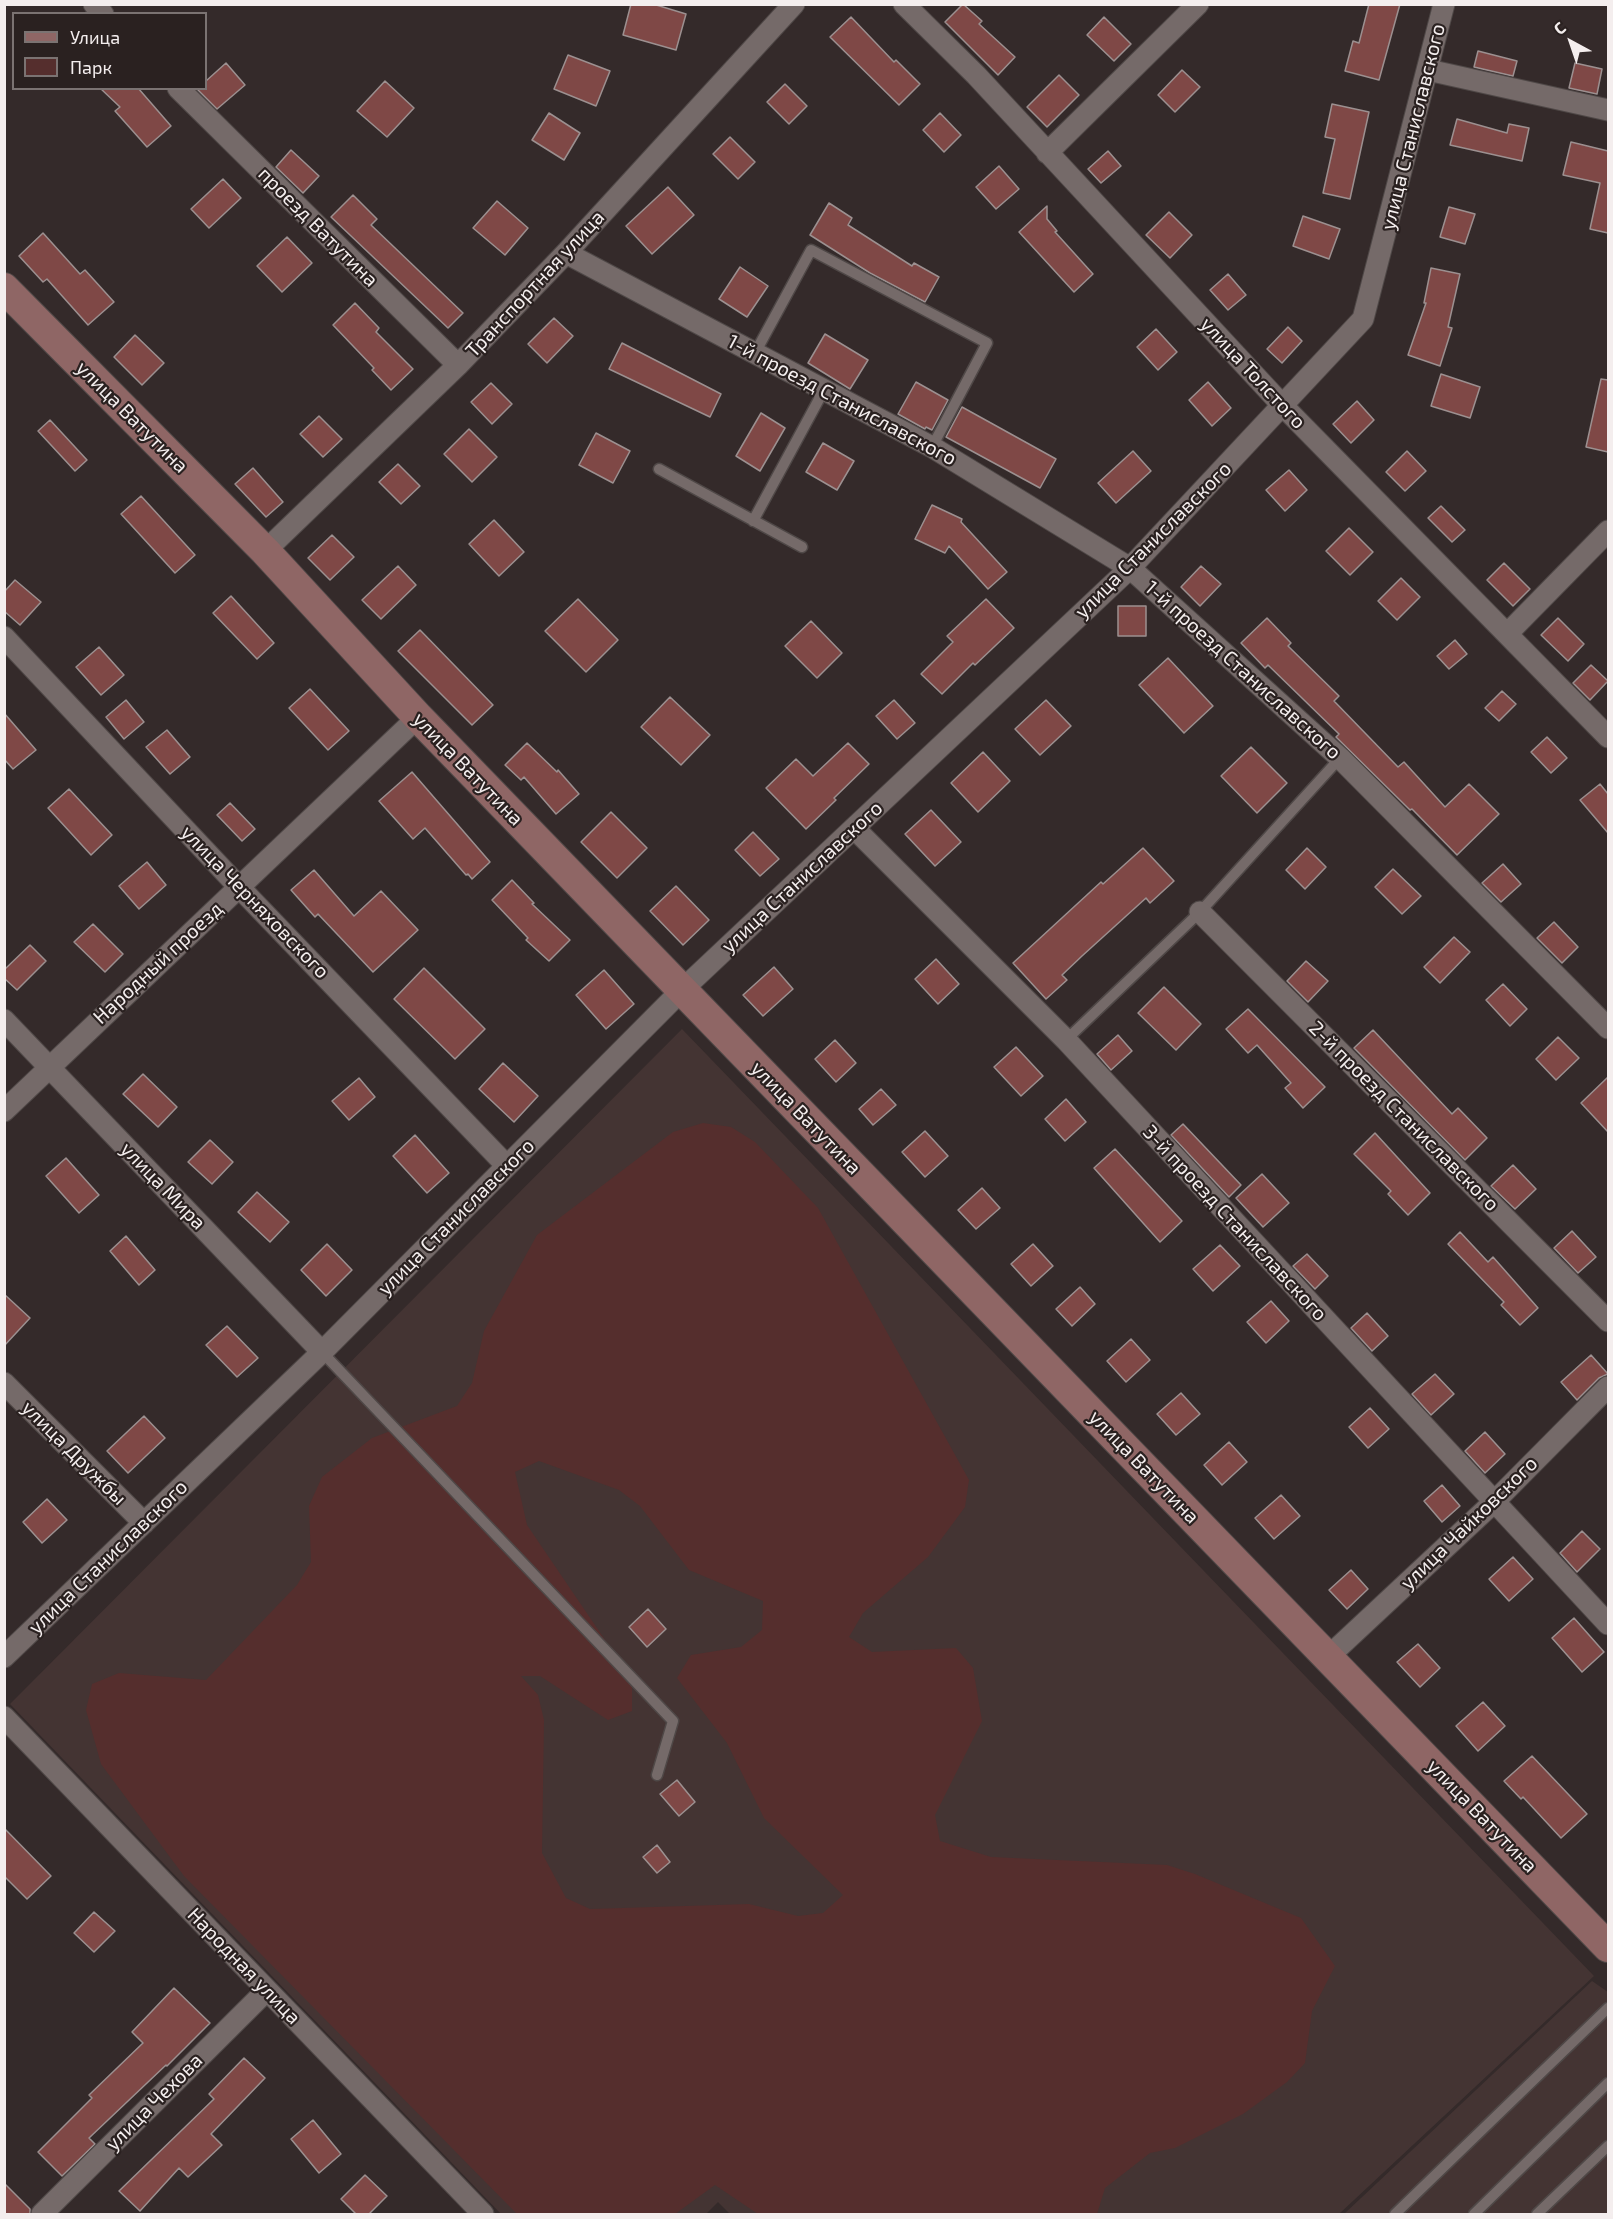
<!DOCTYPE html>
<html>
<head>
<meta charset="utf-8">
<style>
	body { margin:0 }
	#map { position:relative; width:1613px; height:2219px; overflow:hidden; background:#342a2a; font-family:"Exo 2",sans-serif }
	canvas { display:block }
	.frame { position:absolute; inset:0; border:6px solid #f4eeee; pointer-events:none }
	.legend { position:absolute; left:12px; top:12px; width:195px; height:78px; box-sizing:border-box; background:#2a2120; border:2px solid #7b7372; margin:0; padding:8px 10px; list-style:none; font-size:18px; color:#f4eeee }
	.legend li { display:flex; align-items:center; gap:12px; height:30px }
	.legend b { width:30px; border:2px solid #7b7372 }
	.north { position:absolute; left:1541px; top:12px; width:60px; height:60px; -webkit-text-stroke:4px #2a2120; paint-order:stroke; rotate:320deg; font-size:16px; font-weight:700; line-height:24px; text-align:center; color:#f4eeee }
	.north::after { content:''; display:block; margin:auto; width:21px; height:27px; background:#f4eeee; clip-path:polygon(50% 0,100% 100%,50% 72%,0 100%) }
</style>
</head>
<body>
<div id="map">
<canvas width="1613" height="2219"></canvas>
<div class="frame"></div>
<ul class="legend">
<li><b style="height:8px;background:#8f6665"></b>Улица</li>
<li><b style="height:16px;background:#552e2d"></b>Парк</li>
</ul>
<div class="north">С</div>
</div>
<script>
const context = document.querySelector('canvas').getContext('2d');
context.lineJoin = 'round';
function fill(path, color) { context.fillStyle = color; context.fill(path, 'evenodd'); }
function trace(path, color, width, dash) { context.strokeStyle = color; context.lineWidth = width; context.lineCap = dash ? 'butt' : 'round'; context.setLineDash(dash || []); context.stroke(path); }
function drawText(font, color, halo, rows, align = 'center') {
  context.font = font + ' "Exo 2",sans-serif'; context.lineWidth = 4.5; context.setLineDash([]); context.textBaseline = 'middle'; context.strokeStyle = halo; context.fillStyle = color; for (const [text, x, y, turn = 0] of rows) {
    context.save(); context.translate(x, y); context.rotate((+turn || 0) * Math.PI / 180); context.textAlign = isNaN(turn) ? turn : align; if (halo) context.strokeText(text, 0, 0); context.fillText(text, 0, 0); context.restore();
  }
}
const built = new Path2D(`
	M 682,1029 L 1594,1976 L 1339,2214 L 730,2214 L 718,2202 L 706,2214 L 501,2214 L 10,1704 Z
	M 1592,1981 L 1608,1992 L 1608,2214 L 1344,2214 Z`);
const green = new Path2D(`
	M 703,1123 L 731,1127 L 755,1142 L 818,1208 L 969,1480 L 965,1507 L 928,1557 L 863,1613 L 849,1637 L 872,1652 L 956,1648 L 973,1668 L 982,1721 L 935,1815 L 940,1841 L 991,1857 L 1167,1865 L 1195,1874 L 1301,1918 L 1335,1966 L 1312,2011 L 1305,2063 L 1287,2082 L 1243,2114 L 1175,2148 L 1150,2153 L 1105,2188 L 1097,2214 L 758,2214 L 715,2185 L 675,2214 L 517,2214 L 184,1876 L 101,1764 L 86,1710 L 92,1684 L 119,1673 L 206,1680 L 297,1585 L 311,1562 L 309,1506 L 322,1477 L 372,1438 L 457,1406 L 472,1383 L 484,1331 L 537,1235 L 673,1132 ZM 539,1461 L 619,1490 L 640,1506 L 689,1570 L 763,1601 L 762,1630 L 741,1647 L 691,1655 L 677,1678 L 727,1743 L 764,1818 L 843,1895 L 823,1913 L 798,1916 L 749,1904 L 590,1909 L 566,1898 L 542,1853 L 544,1720 L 538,1695 L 521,1676 L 540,1676 L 608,1720 L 632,1711 L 632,1685 L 620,1662 L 527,1525 L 515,1472 Z`);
const building = new Path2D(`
	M 631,4 L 653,4 L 686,14 L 676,50 L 623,35 Z
	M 963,4 L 982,21 L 979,24 L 1015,57 L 998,75 L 945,22 Z
	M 1369,4 L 1400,4 L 1379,80 L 1345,71 L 1353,41 L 1359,43 Z
	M 851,17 L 894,62 L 896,60 L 920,84 L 899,105 L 830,37 Z
	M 1104,17 L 1131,44 L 1114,61 L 1087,35 Z
	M 1478,51 L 1517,61 L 1513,76 L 1474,67 Z
	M 568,55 L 610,71 L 596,106 L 554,89 Z
	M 226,63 L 245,85 L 217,109 L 197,89 L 206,88 L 206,81 Z
	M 1575,63 L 1602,69 L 1597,94 L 1569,88 Z
	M 1182,70 L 1200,87 L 1175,112 L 1158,95 Z
	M 1059,75 L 1079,95 L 1047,127 L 1027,107 Z
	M 385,81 L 414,108 L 387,137 L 357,111 Z
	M 785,84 L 807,106 L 789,124 L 767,102 Z
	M 100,88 L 138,88 L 171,126 L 147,147 L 115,111 L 120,107 Z
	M 1332,104 L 1369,112 L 1350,199 L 1323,193 L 1335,139 L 1325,137 Z
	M 549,113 L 580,133 L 564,160 L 532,140 Z
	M 940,113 L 961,135 L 944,152 L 923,130 Z
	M 1457,119 L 1507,133 L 1509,124 L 1529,128 L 1522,161 L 1450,145 Z
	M 730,137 L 755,162 L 738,179 L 713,154 Z
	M 1571,142 L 1608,151 L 1608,233 L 1590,229 L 1600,183 L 1563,175 Z
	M 291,150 L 319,176 L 303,193 L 276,167 Z
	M 1108,151 L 1121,166 L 1101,183 L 1088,169 Z
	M 999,166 L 1019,189 L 996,209 L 976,187 Z
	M 223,179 L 241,198 L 209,228 L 191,209 Z
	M 668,187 L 694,215 L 652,254 L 626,226 Z
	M 353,195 L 377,219 L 371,225 L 463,313 L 448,328 L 331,217 Z
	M 497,201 L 528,228 L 505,255 L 473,228 Z
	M 829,203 L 852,218 L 848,225 L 912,266 L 914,263 L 939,277 L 925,302 L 870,273 L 810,235 Z
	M 1047,206 L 1047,219 L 1057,231 L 1055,232 L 1093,274 L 1074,292 L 1019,232 Z
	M 1449,207 L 1475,214 L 1465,244 L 1440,237 Z
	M 1169,212 L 1192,235 L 1170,258 L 1146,235 Z
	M 1303,216 L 1340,229 L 1329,259 L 1293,246 Z
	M 43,233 L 80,274 L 85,270 L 114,302 L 88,325 L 47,279 L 43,282 L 19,256 Z
	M 287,237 L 312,263 L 282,292 L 257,266 Z
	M 740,267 L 768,286 L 747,317 L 719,299 Z
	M 1431,268 L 1460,274 L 1448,327 L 1452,328 L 1440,366 L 1408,355 L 1426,303 L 1424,303 Z
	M 1228,274 L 1246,295 L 1228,310 L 1210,290 Z
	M 355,303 L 379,328 L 376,332 L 413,369 L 391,390 L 372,370 L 374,368 L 333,325 Z
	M 554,318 L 573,336 L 547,363 L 528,344 Z
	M 1288,327 L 1302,341 L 1282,363 L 1267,349 Z
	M 1156,329 L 1177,352 L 1158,370 L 1137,347 Z
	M 825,334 L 868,360 L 850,389 L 808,363 Z
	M 135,335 L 164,363 L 142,385 L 114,357 Z
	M 622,343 L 721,394 L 710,417 L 609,369 Z
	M 1441,374 L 1480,387 L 1470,418 L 1431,406 Z
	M 1601,379 L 1608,380 L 1608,452 L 1586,447 Z
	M 916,382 L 948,400 L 932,430 L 926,427 L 925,429 L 898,414 Z
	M 1208,382 L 1231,408 L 1212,426 L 1189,400 Z
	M 491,383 L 512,404 L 492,424 L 471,402 Z
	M 1357,401 L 1374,420 L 1351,443 L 1333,424 Z
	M 962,407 L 1056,459 L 1040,488 L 946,437 Z
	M 761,413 L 785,428 L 760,471 L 736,456 Z
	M 319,416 L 342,439 L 323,457 L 300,434 Z
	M 50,420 L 87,460 L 75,471 L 38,431 Z
	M 469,429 L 497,457 L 472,482 L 444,454 Z
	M 596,433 L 630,451 L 613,483 L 579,465 Z
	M 823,443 L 854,461 L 837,490 L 806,472 Z
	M 1133,451 L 1151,471 L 1116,503 L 1098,483 Z
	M 1407,451 L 1426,471 L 1405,491 L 1386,472 Z
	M 398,464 L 420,486 L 401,504 L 379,482 Z
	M 253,468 L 283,502 L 266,517 L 235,484 Z
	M 1289,470 L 1307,490 L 1285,511 L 1266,490 Z
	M 141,496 L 195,555 L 175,573 L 121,514 Z
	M 932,505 L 962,519 L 961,522 L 1007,572 L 988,589 L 949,546 L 945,553 L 915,539 Z
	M 1441,506 L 1465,530 L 1452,542 L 1428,518 Z
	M 494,520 L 524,552 L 499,576 L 469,544 Z
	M 1349,528 L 1373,552 L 1350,575 L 1326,551 Z
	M 332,535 L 354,557 L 330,580 L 308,558 Z
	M 1504,563 L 1530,589 L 1513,606 L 1487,580 Z
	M 398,566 L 416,585 L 381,619 L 362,600 Z
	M 1201,566 L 1221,584 L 1200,606 L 1181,587 Z
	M 1401,578 L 1420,597 L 1397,620 L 1378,601 Z
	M 15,580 L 41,602 L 20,625 L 4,611 L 4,592 Z
	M 231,596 L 274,643 L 257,659 L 213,613 Z
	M 578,599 L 618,640 L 586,672 L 545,631 Z
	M 986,599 L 1014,628 L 975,665 L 973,663 L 942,694 L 921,674 L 953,642 L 947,636 Z
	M 1118,606 L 1146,606 L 1146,636 L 1118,636 Z
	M 1267,618 L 1291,643 L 1288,646 L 1339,696 L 1334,701 L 1398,767 L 1404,762 L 1445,807 L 1469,784 L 1499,814 L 1457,855 L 1412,809 L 1410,810 L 1336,737 L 1339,734 L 1268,665 L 1265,668 L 1241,643 Z
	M 1558,618 L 1584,644 L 1568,661 L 1541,635 Z
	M 811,621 L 842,653 L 817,678 L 785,646 Z
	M 420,630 L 493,705 L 472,725 L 398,651 Z
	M 1455,640 L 1467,654 L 1449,669 L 1437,656 Z
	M 99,647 L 124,675 L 101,695 L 76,667 Z
	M 1168,658 L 1213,706 L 1184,733 L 1139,685 Z
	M 1591,665 L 1608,681 L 1590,700 L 1573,683 Z
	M 310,689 L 349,731 L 328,750 L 289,708 Z
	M 1502,691 L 1516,704 L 1499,721 L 1485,708 Z
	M 670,697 L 710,735 L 681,765 L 641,727 Z
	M 126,700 L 144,722 L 124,739 L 106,717 Z
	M 894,700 L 915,723 L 897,739 L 876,716 Z
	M 1046,700 L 1071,726 L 1040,755 L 1015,729 Z
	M 4,713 L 36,750 L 13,769 L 4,759 Z
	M 167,730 L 190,757 L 170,774 L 146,747 Z
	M 1547,737 L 1567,758 L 1551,773 L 1531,752 Z
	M 527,743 L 557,772 L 558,770 L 579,794 L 556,814 L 524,777 L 521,780 L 505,765 Z
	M 848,743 L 869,764 L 834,798 L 836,800 L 806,829 L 766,788 L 796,759 L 813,776 Z
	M 1251,747 L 1287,783 L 1257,813 L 1221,776 Z
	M 983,752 L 1010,781 L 978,812 L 951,783 Z
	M 412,772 L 490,862 L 472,879 L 468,874 L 466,875 L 425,828 L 413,839 L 379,801 Z
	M 1600,784 L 1608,794 L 1608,833 L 1580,800 Z
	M 69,789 L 112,835 L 91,855 L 48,808 Z
	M 230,803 L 255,829 L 242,841 L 217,815 Z
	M 931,810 L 961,842 L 935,866 L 905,834 Z
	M 611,812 L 647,848 L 617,878 L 581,842 Z
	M 753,832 L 779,859 L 760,876 L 735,850 Z
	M 1143,848 L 1174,881 L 1150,903 L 1146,898 L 1082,956 L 1062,975 L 1067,980 L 1046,999 L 1013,963 L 1101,882 L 1103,884 Z
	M 1307,848 L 1326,867 L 1305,889 L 1286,870 Z
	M 147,862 L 166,885 L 139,909 L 119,886 Z
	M 1503,864 L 1521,884 L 1501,902 L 1482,883 Z
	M 1393,869 L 1421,896 L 1402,914 L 1375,887 Z
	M 314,870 L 354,916 L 381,891 L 418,930 L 373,972 L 318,914 L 315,917 L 291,890 Z
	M 512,880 L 534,903 L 532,904 L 570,940 L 549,961 L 526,940 L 528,938 L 492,900 Z
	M 676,886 L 709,920 L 683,945 L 650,911 Z
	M 1554,922 L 1578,947 L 1562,963 L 1537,938 Z
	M 93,924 L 123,954 L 105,972 L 74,942 Z
	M 1454,937 L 1470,952 L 1440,983 L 1424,967 Z
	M 30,945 L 46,961 L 17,990 L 4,978 L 4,970 Z
	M 936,959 L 959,984 L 938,1004 L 915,979 Z
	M 1306,961 L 1328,981 L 1308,1002 L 1287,981 Z
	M 774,967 L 793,989 L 763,1016 L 743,995 Z
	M 424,968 L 485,1029 L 455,1059 L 394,999 Z
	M 604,970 L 634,1004 L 606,1029 L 576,995 Z
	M 1503,984 L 1527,1009 L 1510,1026 L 1486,1000 Z
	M 1164,987 L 1201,1024 L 1176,1050 L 1138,1013 Z
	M 1248,1009 L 1325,1087 L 1303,1108 L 1285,1088 L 1291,1083 L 1257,1045 L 1248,1053 L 1226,1029 Z
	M 1373,1030 L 1452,1114 L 1458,1108 L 1487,1138 L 1465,1160 L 1354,1048 Z
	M 1118,1035 L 1132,1051 L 1111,1070 L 1097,1054 Z
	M 1558,1037 L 1579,1058 L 1556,1080 L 1536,1059 Z
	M 835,1040 L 856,1063 L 836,1082 L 815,1059 Z
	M 1016,1047 L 1043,1076 L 1021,1096 L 994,1067 Z
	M 503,1063 L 538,1096 L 514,1122 L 479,1089 Z
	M 143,1074 L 177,1107 L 158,1127 L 123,1094 Z
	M 1608,1077 L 1608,1132 L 1581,1103 Z
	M 359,1078 L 375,1097 L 349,1120 L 332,1101 Z
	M 881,1089 L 896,1105 L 873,1125 L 859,1109 Z
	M 1066,1099 L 1086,1122 L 1065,1141 L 1045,1119 Z
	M 1183,1124 L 1241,1185 L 1229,1197 L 1171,1135 Z
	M 925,1131 L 948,1156 L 925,1177 L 902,1152 Z
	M 1375,1133 L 1430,1193 L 1408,1215 L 1388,1194 L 1391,1191 L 1354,1154 Z
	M 415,1135 L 449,1173 L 427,1193 L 393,1156 Z
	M 210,1140 L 233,1162 L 212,1184 L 188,1162 Z
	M 1115,1149 L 1182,1221 L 1160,1242 L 1094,1168 Z
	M 66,1158 L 99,1195 L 79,1213 L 46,1176 Z
	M 1513,1165 L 1536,1189 L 1515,1209 L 1491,1186 Z
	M 1262,1174 L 1289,1203 L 1263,1227 L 1236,1198 Z
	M 982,1188 L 1000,1208 L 976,1229 L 958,1210 Z
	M 257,1192 L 289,1222 L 270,1242 L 238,1212 Z
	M 1572,1231 L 1596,1257 L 1578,1273 L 1554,1248 Z
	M 1460,1232 L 1488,1262 L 1493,1257 L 1538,1308 L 1520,1325 L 1501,1305 L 1504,1302 L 1448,1244 Z
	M 126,1236 L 155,1270 L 139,1285 L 110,1251 Z
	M 327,1244 L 352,1270 L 326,1296 L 301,1270 Z
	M 1033,1244 L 1053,1266 L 1031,1286 L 1011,1264 Z
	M 1220,1245 L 1240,1266 L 1213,1291 L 1193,1269 Z
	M 1307,1254 L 1328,1276 L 1315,1289 L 1293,1266 Z
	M 1080,1287 L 1095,1304 L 1072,1326 L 1056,1309 Z
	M 4,1294 L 30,1318 L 4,1346 Z
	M 1271,1301 L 1289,1321 L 1266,1343 L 1247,1322 Z
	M 1367,1313 L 1388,1336 L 1372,1351 L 1351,1328 Z
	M 227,1326 L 258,1358 L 237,1377 L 206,1345 Z
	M 1131,1339 L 1150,1360 L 1126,1382 L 1107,1361 Z
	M 1591,1355 L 1608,1374 L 1599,1378 L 1577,1400 L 1561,1382 Z
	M 1435,1374 L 1454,1394 L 1431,1415 L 1412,1394 Z
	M 1181,1393 L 1200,1414 L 1176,1435 L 1157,1414 Z
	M 1370,1408 L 1389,1429 L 1368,1448 L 1349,1427 Z
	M 144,1416 L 165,1438 L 128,1473 L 107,1451 Z
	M 1485,1432 L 1505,1454 L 1485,1473 L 1465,1451 Z
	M 1229,1442 L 1247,1462 L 1222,1485 L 1204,1465 Z
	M 1442,1485 L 1460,1506 L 1442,1522 L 1424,1501 Z
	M 1281,1495 L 1300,1516 L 1274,1539 L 1255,1518 Z
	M 47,1499 L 67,1520 L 42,1543 L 23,1522 Z
	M 1582,1531 L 1600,1549 L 1577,1572 L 1560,1553 Z
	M 1513,1557 L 1533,1579 L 1509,1601 L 1489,1579 Z
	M 1351,1570 L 1368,1589 L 1347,1609 L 1329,1590 Z
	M 648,1609 L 666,1629 L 647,1647 L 629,1627 Z
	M 1574,1618 L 1604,1652 L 1582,1672 L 1552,1638 Z
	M 1418,1644 L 1440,1668 L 1420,1687 L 1397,1662 Z
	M 1483,1702 L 1505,1726 L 1478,1751 L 1456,1726 Z
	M 1532,1756 L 1587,1814 L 1561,1838 L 1523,1797 L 1521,1799 L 1504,1781 Z
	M 677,1780 L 695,1802 L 679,1816 L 660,1794 Z
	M 4,1828 L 51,1876 L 27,1899 L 4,1876 Z
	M 657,1845 L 670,1862 L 657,1873 L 643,1857 Z
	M 94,1912 L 115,1931 L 94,1952 L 74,1933 Z
	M 174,1988 L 210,2023 L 167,2066 L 166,2065 L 89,2138 L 95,2144 L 62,2176 L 38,2152 L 92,2098 L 89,2095 L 143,2043 L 132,2032 Z
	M 244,2058 L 265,2078 L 211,2134 L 222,2145 L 188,2177 L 179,2168 L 140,2211 L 119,2191 L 214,2099 L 209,2094 Z
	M 313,2120 L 341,2154 L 319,2173 L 291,2139 Z
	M 365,2175 L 387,2196 L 369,2214 L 356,2214 L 341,2199 Z
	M 4,2183 L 30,2209 L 30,2214 L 4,2214 Z`);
const lane = new Path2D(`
	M 755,353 L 811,250 L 987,343 L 932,447
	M 659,469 L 802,547
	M 753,521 L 824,390
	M 1066,1040 L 1200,912 L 1340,758
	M 322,1352 L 673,1721 L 657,1775
	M 1395,2214 L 1608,2008
	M 1474,2214 L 1608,2083
	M 1537,2214 L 1608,2146`);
const street = new Path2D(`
	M 94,4 L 103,14
	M 904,4 L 976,75 L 1283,406 L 1608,737
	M 1428,70 L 1608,110
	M 178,88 L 458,365
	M 1047,153 L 1198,4
	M 566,253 L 932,447 L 1130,568 L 1340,758 L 1608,1028
	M 265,551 L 458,365 L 566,253 L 794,4
	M 1507,634 L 1608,531
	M 4,637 L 239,887 L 507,1166
	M 854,828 L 1066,1040 L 1608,1624
	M 1200,912 L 1608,1321
	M 4,1020 L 322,1352
	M 4,1111 L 418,717
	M 4,1383 L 144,1523
	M 4,1657 L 322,1352 L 682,990 L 1130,568 L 1363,319 L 1444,4
	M 1328,1657 L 1494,1502 L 1608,1387
	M 4,1717 L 483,2214
	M 42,2214 L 267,1990`);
const secondary = new Path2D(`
	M 4,288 L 265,551 L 418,717 L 1608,1947`);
const streetNames = [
	["улица Станиславского",1413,127,-76],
	["проезд Ватутина",318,227,45],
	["Транспортная улица",535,284,-47],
	["улица Толстого",1253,373,47],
	["1-й проезд Станиславского",842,400,28],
	["улица Ватутина",132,417,45],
	["улица Станиславского",1153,540,-45],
	["1-й проезд Станиславского",1243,670,42],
	["улица Ватутина",468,769,46],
	["улица Станиславского",802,877,-43],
	["улица Черняховского",255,902,46],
	["Народный проезд",158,963,-43],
	["2-й проезд Станиславского",1404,1116,45],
	["улица Ватутина",806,1118,46],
	["улица Мира",163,1186,46],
	["улица Станиславского",456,1217,-45],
	["3-й проезд Станиславского",1235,1223,47],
	["улица Дружбы",74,1453,45],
	["улица Ватутина",1144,1467,46],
	["улица Чайковского",1469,1523,-44],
	["улица Станиславского",108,1557,-44],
	["улица Ватутина",1482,1816,46],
	["Народная улица",244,1966,46],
	["улица Чехова",154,2102,-45]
];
fill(built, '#443433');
fill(green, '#552e2d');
fill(building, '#7f4846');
trace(building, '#9c9090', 1.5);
trace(lane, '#4f4847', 13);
trace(street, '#4f4847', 23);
trace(secondary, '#4f4847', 32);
trace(lane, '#756a69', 10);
trace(street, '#756a69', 21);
trace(secondary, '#8f6665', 30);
drawText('20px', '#f4eeee', '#2a2120', streetNames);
</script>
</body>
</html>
